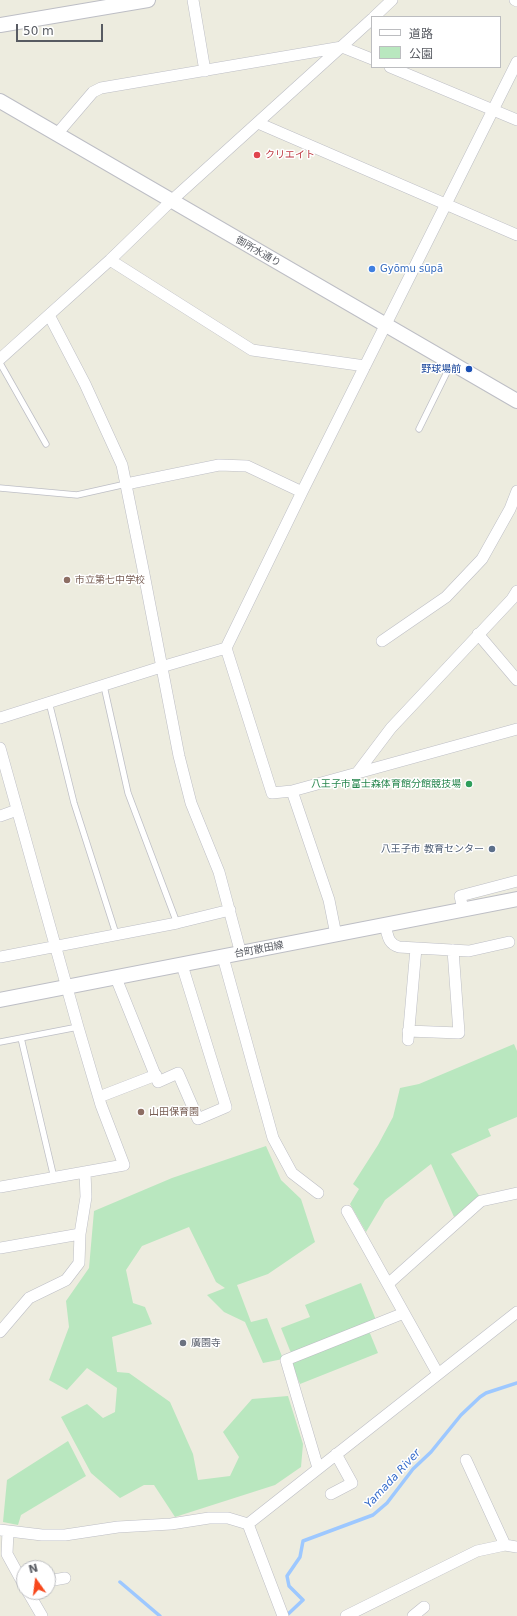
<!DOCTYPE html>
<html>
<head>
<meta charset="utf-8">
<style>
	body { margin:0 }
	#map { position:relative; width:517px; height:1616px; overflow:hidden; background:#edecdf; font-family:"DejaVu Sans","Noto Sans JP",sans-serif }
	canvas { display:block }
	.legend { position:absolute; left:371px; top:16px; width:130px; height:52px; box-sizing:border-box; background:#fff; border:1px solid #bcbdc0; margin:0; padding:5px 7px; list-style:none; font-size:12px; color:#585b62 }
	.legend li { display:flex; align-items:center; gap:8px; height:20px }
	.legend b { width:20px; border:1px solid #bcbdc0 }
	.north { position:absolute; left:16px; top:1560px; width:40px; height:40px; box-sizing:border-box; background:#fff; border:1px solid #bcbdc0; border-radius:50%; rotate:346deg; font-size:11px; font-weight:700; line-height:16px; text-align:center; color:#585b62 }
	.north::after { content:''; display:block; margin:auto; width:14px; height:18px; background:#f7481c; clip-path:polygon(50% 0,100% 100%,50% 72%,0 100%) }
	.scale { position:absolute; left:16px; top:24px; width:87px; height:18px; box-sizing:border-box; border:2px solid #585b62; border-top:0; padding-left:5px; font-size:12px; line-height:14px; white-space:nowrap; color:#585b62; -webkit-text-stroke:3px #fff; paint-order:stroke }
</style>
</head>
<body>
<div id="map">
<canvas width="517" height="1616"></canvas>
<ul class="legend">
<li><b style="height:5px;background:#fff"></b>道路</li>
<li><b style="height:11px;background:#b9e7bf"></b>公園</li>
</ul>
<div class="north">N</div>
<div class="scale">50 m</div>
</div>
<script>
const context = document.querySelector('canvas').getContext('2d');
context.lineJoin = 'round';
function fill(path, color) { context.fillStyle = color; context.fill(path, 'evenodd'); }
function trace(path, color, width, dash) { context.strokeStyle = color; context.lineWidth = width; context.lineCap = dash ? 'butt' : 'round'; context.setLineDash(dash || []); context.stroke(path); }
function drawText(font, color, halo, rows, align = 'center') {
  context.font = font + ' "DejaVu Sans","Noto Sans JP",sans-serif'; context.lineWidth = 3; context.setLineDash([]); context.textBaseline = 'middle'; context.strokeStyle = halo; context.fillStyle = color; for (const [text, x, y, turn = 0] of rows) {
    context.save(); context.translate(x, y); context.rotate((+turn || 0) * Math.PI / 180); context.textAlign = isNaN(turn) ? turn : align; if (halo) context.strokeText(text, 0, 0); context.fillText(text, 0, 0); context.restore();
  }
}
const green = new Path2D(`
	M 514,1044 L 517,1051 L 517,1117 L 488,1129 L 491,1136 L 451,1154 L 480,1197 L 454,1217 L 431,1164 L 385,1200 L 366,1232 L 350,1204 L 359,1189 L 353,1184 L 378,1145 L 393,1117 L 400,1088 L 419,1084 Z
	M 266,1146 L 281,1180 L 301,1199 L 315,1242 L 268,1274 L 237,1285 L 251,1322 L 267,1318 L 283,1359 L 263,1363 L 245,1322 L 224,1312 L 207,1295 L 225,1288 L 216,1282 L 189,1227 L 142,1246 L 126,1270 L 133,1303 L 145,1307 L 152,1324 L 112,1337 L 117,1372 L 129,1373 L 170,1402 L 193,1454 L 198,1480 L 230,1476 L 239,1457 L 223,1432 L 252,1399 L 288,1396 L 303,1444 L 301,1467 L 275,1485 L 175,1517 L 154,1485 L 144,1485 L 120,1498 L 91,1473 L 61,1417 L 87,1404 L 103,1418 L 115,1412 L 117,1388 L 87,1368 L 67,1390 L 49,1380 L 69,1327 L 66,1301 L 89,1268 L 94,1211 L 172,1178 Z
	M 361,1283 L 376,1320 L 291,1353 L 281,1328 L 310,1317 L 305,1305 Z
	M 369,1331 L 378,1353 L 300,1384 L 291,1363 Z
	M 68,1441 L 86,1476 L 21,1515 L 18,1525 L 3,1522 L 7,1480 Z`);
const stream = new Path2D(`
	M 120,1582 L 160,1616
	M 286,1616 L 303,1600 L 289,1586 L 287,1576 L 300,1557 L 303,1541 L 373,1515 L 387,1503 L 413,1469 L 431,1452 L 461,1415 L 480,1397 L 486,1393 L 517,1383`);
const service = new Path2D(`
	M 0,363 L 46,444
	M 419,429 L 451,364
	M 0,488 L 77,495 L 126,484
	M 104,686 L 128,793 L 177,923
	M 49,702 L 74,803 L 116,934
	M 21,1038 L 54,1178
	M 0,1042 L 78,1027`);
const minor = new Path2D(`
	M 193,0 L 205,71
	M 515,0 L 517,1
	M 374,17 L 392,0
	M 517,62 L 302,492 L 226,648 L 272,793 L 292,791 L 517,729
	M 390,67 L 517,120
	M 258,123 L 517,235
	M 57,134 L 93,92 L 101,88 L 342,47 L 372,59
	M 110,260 L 252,350 L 365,366
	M 49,315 L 85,384 L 122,465 L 143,569 L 179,756 L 191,803 L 219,872 L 241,954
	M 0,359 L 110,260 L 171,201 L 372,19
	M 126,484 L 219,465 L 247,466 L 302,492
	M 478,634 L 517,680
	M 382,641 L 446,597 L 482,559 L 510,509 L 517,491
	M 0,718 L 161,667 L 226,648
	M 0,748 L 78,1027 L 101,1105 L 124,1165 L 0,1187
	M 357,773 L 391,728 L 512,599 L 517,591
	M 292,791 L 329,900 L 336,935
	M 0,816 L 17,810
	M 463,909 L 460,896 L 517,881
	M 385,925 C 388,936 388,944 399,947 L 469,951 L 509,942
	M 0,957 L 177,923 L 230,910
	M 223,957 L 273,1138 L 292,1173 L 318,1193
	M 116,978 L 158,1082 L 178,1073 L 198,1119 L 226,1107 L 182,965
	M 408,1031 L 459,1033 L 453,950
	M 408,1040 L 416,948
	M 99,1097 L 156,1075
	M 347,1211 L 438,1374
	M 0,1248 L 80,1234
	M 388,1284 L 481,1201 L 517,1193
	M 0,1332 L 29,1298 L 66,1280 L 79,1263 L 80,1234 L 86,1197 L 85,1172
	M 466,1460 L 505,1545
	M 318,1468 L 286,1360 L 404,1313
	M 331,1494 L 352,1483 L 336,1454
	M 248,1524 L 517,1312
	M 248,1524 L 283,1616
	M 0,1530 L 42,1535 L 65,1535 L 118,1527 L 171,1524 L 209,1518 L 228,1518 L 248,1524
	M 8,1531 L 7,1554 L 24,1585
	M 48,1581 L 65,1578
	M 28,1592 L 42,1616
	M 346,1616 L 477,1551 L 505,1545 L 517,1547
	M 413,1616 L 424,1607`);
const tertiary = new Path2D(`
	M 0,25 L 148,0
	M 0,101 L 517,401
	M 0,1000 L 517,899`);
const markers = [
	[257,155,4,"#e0444e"],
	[372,269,4,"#3f7fe0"],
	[469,369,4,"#1a4fb4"],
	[67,580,4,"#8d6e63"],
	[469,784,4,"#2e9e5b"],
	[492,849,4,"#5c6f8a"],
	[141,1112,4,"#8d6e63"],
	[183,1343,4,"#6b7280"]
];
const healthNames = [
	["クリエイト",265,155]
];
const streetNames = [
	["御所水通り",258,252,30],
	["台町散田線",259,950,-11]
];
const shopNames = [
	["Gyōmu sūpā",380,269]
];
const transitNames = [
	["野球場前",461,369]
];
const educationNames = [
	["市立第七中学校",75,580],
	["山田保育園",149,1112]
];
const leisureNames = [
	["八王子市富士森体育館分館競技場",461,784]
];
const serviceNames = [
	["八王子市 教育センター",484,849]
];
const worshipNames = [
	["廣園寺",191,1343]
];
const waterNames = [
	["Yamada River",393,1479,-47]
];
fill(green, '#b9e7bf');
trace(stream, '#9dc8ff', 3.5);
trace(service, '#bdbec5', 7);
trace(minor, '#bdbec5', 12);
trace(tertiary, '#bdbec5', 16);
trace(service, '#fff', 5.5);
trace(minor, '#fff', 11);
trace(tertiary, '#fff', 14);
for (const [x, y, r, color] of markers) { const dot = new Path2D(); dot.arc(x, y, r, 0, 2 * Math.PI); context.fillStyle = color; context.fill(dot); trace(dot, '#fff', 1.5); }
drawText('10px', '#be3a42', '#fff', healthNames, 'left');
drawText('10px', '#585b62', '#fff', streetNames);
drawText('10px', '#366cbe', '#fff', shopNames, 'left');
drawText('10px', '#164399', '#fff', transitNames, 'right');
drawText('10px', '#785e54', '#fff', educationNames, 'left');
drawText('10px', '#27864d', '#fff', leisureNames, 'right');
drawText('10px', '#4e5e75', '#fff', serviceNames, 'right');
drawText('10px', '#5b616d', '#fff', worshipNames, 'left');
drawText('italic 11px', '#376dcb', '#fff', waterNames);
</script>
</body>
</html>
